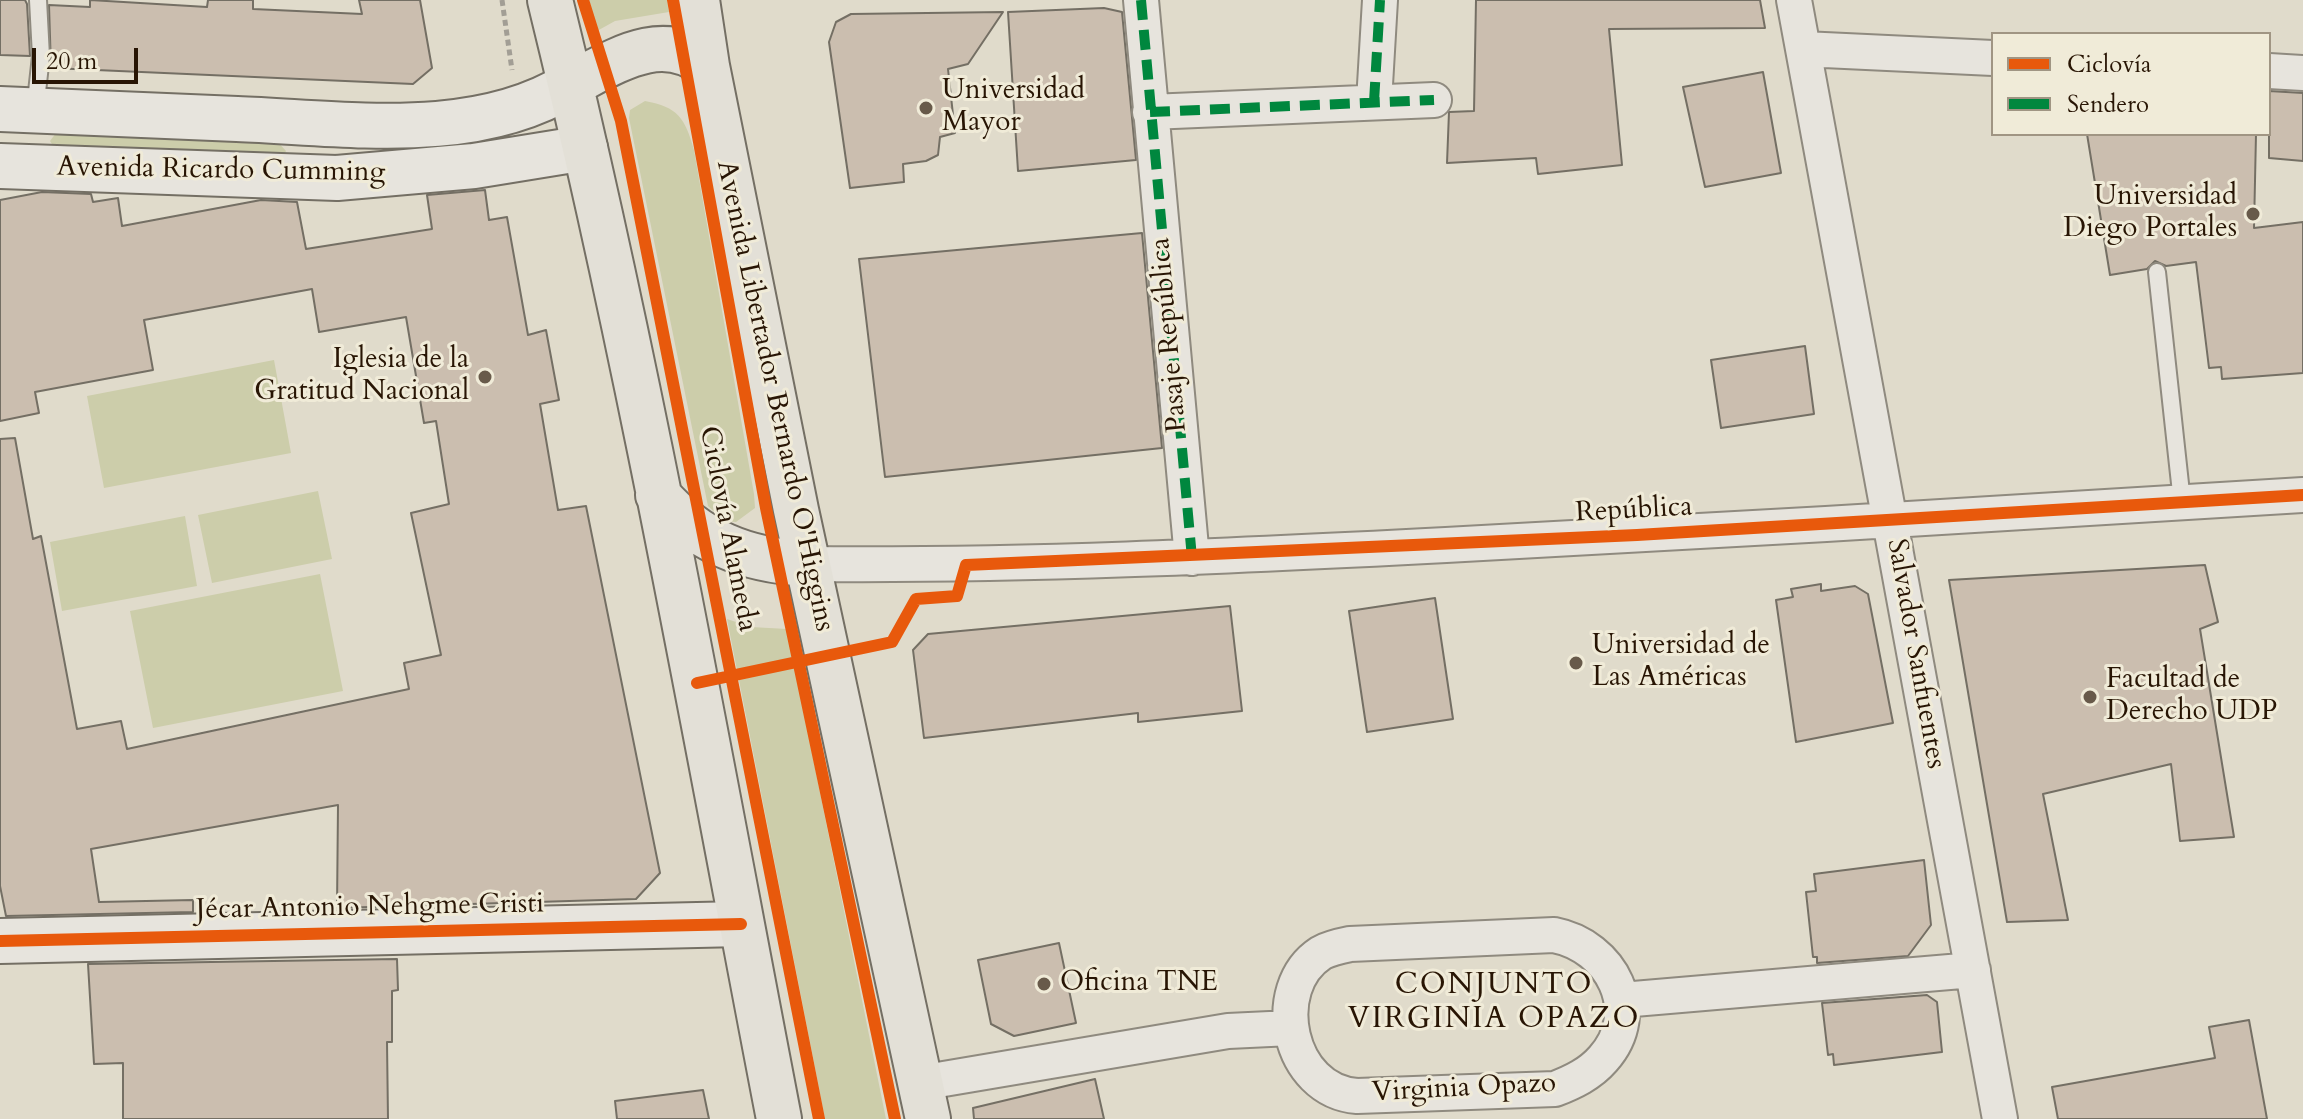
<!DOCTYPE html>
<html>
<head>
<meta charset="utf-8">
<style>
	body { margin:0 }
	#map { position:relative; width:2303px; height:1119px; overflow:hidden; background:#e0dbcb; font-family:Cardo,serif }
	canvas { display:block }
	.legend { position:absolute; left:1991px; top:32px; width:280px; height:104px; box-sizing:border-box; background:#f0ebd8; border:2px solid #a09583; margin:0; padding:10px 14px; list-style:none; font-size:24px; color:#281504 }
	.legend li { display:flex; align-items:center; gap:16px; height:40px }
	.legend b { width:40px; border:2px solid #a09583 }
	.scale { position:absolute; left:32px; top:48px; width:106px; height:36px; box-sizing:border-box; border:4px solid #281504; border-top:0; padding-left:10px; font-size:24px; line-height:28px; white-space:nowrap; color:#281504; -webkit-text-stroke:6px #f0ebd8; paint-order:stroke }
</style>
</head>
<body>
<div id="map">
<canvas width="2303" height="1119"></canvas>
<ul class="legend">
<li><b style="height:10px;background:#e8590c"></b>Ciclovía</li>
<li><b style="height:10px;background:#00873e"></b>Sendero</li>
</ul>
<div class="scale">20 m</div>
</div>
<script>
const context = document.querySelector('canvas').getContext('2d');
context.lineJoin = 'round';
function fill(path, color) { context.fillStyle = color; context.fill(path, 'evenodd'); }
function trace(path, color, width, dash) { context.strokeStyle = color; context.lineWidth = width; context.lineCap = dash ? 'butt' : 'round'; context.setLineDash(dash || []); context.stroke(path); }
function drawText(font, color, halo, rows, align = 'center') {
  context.font = font + ' Cardo,serif'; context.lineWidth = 6; context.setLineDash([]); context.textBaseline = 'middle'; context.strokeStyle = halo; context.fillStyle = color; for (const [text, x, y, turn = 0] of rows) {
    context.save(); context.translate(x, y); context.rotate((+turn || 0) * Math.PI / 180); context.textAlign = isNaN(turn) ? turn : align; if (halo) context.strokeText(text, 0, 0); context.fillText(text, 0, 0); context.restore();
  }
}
const green = new Path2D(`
	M 589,0 L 667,0 L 669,12 L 615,21 L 597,31 Z
	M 645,101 C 678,107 685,118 694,150 L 754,494 L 755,508 L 736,522 L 724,521 L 708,506 L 629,118 L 630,110 Z
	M 56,133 L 275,139 L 286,151 L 283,157 L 55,149 L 50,141 Z
	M 274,360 L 291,453 L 104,488 L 87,396 Z
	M 318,491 L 332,559 L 212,583 L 198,515 Z
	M 185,516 L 197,586 L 62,611 L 50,542 Z
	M 320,574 L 343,691 L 153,728 L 130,611 Z
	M 727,619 L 751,627 L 787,629 L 886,1119 L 825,1119 Z`);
const building = new Path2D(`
	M 0,0 L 25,0 L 27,4 L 30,56 L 0,55 Z
	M 90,0 L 207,7 L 208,0 L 253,0 L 253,9 L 362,14 L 359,0 L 420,0 L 432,68 L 413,84 L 51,68 L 49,5 L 90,7 Z
	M 1476,0 L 1760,0 L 1765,28 L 1609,29 L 1622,165 L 1538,174 L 1536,158 L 1447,163 L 1449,112 L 1474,111 Z
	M 1104,8 L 1122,12 L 1136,160 L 1018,171 L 1008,12 Z
	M 1003,12 L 968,64 L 948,69 L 955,133 L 940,137 L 938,155 L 926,161 L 903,164 L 904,182 L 850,188 L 829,42 L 836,22 L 851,14 Z
	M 1763,72 L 1781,173 L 1705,187 L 1683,87 Z
	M 2269,91 L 2303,93 L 2303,161 L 2269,158 Z
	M 2087,134 L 2256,134 L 2254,228 L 2303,222 L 2303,373 L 2222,379 L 2221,367 L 2209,368 L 2196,262 L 2166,266 L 2155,261 L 2147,269 L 2110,275 Z
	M 485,190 L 489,220 L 507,217 L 528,335 L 546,330 L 559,400 L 540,404 L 558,510 L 586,506 L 660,873 L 636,899 L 337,908 L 338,805 L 91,849 L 99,902 L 193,900 L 193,912 L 6,916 L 0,886 L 0,439 L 15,438 L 33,539 L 41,536 L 77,729 L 121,721 L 127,749 L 409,689 L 404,663 L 441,655 L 411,513 L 449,504 L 436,421 L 424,423 L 406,317 L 319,332 L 312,289 L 144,320 L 153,370 L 35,392 L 39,413 L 0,421 L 0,200 L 42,192 L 91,194 L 93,202 L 118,198 L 122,226 L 261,200 L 297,202 L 306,249 L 432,229 L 427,195 Z
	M 1142,233 L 1162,448 L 885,477 L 859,259 Z
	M 1805,346 L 1814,414 L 1721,428 L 1711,360 Z
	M 2205,565 L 2218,622 L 2200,629 L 2234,837 L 2180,841 L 2171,764 L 2043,794 L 2068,920 L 2007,922 L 1949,580 Z
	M 1821,584 L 1821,591 L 1855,586 L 1868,594 L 1893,723 L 1796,742 L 1776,600 L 1793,597 L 1791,589 Z
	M 1435,598 L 1453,719 L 1367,732 L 1349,611 Z
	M 1230,606 L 1242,711 L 1138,722 L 1138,713 L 924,738 L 913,650 L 928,634 Z
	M 1924,860 L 1931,925 L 1908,956 L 1817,963 L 1817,957 L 1813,957 L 1806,892 L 1816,891 L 1814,874 Z
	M 1059,943 L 1076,1023 L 1014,1036 L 991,1024 L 978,960 Z
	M 397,959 L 398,990 L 392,991 L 392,1042 L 387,1042 L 388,1119 L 123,1119 L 123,1063 L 94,1064 L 88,964 Z
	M 1927,995 L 1937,1002 L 1942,1052 L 1834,1065 L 1833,1054 L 1828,1055 L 1822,1003 Z
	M 2249,1020 L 2267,1119 L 2058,1119 L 2052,1087 L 2215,1058 L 2209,1027 Z
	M 1095,1079 L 1104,1119 L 974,1119 L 973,1108 Z
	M 703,1090 L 709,1119 L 617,1119 L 615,1101 Z`);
const path = new Path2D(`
	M 502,0 L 512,70`);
const lane = new Path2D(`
	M 35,110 L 41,56 L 38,0
	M 2157,272 L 2182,502`);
const street = new Path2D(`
	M 1141,0 L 1192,558
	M 1794,0 L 2000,1119
	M 1803,49 L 1993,58
	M 2269,71 L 2303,73
	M 1374,102 L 1380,0
	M 1150,112 L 1434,100
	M 807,564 C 1021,566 1233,556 1446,545 C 1732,531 2017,512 2303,495
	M 1554,935 C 1611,946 1646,1011 1603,1059 C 1590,1074 1573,1082 1555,1089 L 1357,1096 C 1288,1091 1267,988 1321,953 C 1330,948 1340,946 1350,944 Z
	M 1622,1000 L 1973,970
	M 920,1083 L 1228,1031 L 1291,1028`);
const secondary = new Path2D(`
	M 0,109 C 79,113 158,115 237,119 C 346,123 474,144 571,84
	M 0,166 L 337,178 L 474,166 L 585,148
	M 0,941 L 741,924`);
const primary = new Path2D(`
	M 550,0 C 641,370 707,745 779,1119
	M 697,0 L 707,66 L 796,510 L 928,1119
	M 571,84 C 614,62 663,28 707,66
	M 658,495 C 699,542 745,560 807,564`);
const quiet = new Path2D(`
	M 1141,0 L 1192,558
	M 1374,102 L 1380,0
	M 1150,112 L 1434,100`);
const cycleway = new Path2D(`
	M 583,0 L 621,121 L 819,1119
	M 673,0 L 766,508 L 895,1119
	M 697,683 L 892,642 L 916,599 L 957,596 L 966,565 L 1637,535 L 2303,495
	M 0,941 L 741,924`);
const markers = [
	[926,108,8,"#685a4a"],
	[2253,214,8,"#685a4a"],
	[485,377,8,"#685a4a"],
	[1576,663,8,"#685a4a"],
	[2090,697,8,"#685a4a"],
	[1044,984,8,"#685a4a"]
];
const poiNames = [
	["Universidad",942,92],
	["Mayor",942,124],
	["Universidad",2237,198,"right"],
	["Diego Portales",2237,230,"right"],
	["Iglesia de la",469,361,"right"],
	["Gratitud Nacional",469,393,"right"],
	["Universidad de",1592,647],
	["Las Américas",1592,679],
	["Facultad de",2106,681],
	["Derecho UDP",2106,713],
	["Oficina TNE",1060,984]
];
const streetNames = [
	["Avenida Ricardo Cumming",221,171,1],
	["Pasaje República",1170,335,-95],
	["Avenida Libertador Bernardo O'Higgins",774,396,78],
	["República",1634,511,-3],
	["Ciclovía Alameda",727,529,79],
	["Salvador Sanfuentes",1915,654,80],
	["Jécar Antonio Nehgme Cristi",370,908,-1],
	["Virginia Opazo",1464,1089,-3]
];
const neighbourhoodNames = [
	["CONJUNTO",1494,986],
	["VIRGINIA OPAZO",1494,1020]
];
fill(green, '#cccdaa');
fill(building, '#cbbeaf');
trace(building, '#746f64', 2);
trace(lane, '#8f8a7f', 20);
trace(street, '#8f8a7f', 38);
trace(secondary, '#746f64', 48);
trace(primary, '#746f64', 48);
trace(path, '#a29e95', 5, [6, 4]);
trace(lane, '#e7e4dd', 16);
trace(street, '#e7e4dd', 34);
trace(secondary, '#e7e4dd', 44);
trace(primary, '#e3e0d7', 44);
trace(quiet, '#00873e', 10, [20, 10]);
trace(cycleway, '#e8590c', 12);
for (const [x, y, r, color] of markers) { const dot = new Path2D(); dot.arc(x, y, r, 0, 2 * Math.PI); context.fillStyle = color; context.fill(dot); trace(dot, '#f0ebd8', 3); }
drawText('28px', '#281504', '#f0ebd8', poiNames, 'left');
drawText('28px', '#281504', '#f0ebd8', streetNames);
context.letterSpacing = '2px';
drawText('30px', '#281504', '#f0ebd8', neighbourhoodNames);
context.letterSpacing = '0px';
</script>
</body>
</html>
